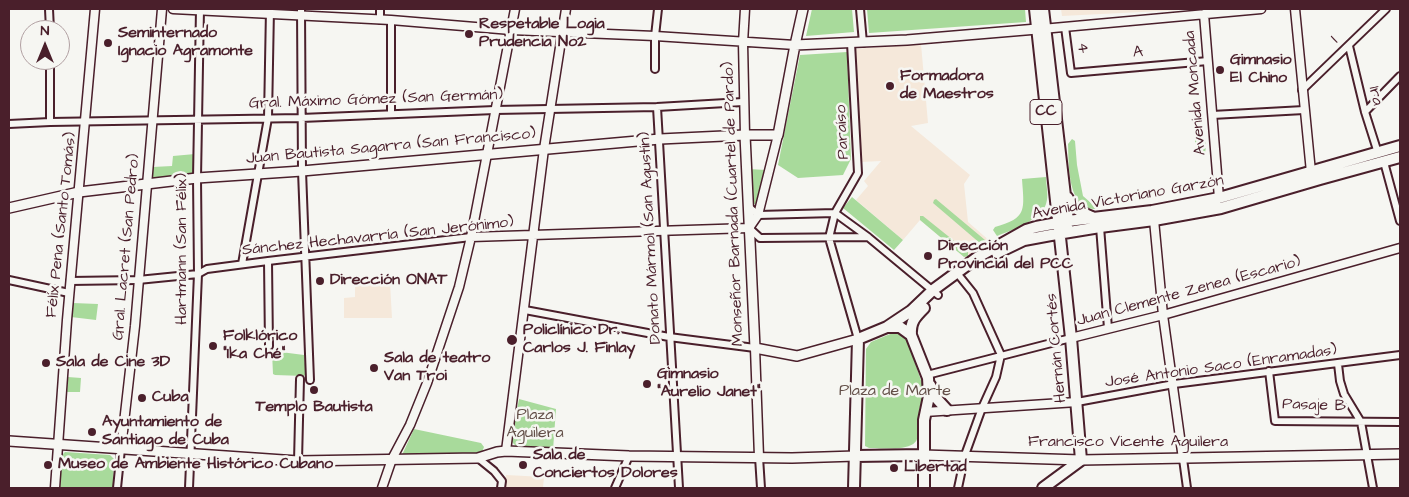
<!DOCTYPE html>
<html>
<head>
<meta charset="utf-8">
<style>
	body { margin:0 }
	#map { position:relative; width:1409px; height:497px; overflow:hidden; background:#f6f6f2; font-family:"Architects Daughter",sans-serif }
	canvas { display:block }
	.frame { position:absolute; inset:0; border:10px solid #4a1f2b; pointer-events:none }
	.north { position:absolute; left:20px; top:20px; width:50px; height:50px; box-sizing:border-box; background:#f6f6f2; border:1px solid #b1a0a2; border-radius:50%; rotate:0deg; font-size:14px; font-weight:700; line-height:20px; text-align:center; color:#4a1f2b }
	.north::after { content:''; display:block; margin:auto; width:18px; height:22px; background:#4a1f2b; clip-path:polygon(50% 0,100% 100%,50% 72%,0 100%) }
</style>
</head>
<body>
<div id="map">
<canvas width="1409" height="497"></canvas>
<div class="frame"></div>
<div class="north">N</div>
</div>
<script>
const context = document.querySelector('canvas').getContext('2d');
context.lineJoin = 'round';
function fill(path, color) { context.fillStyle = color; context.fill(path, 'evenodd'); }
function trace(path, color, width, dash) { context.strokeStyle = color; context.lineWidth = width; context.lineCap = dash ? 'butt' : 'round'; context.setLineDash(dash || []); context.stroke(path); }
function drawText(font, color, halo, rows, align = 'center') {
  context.font = font + ' "Architects Daughter",sans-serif'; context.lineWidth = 5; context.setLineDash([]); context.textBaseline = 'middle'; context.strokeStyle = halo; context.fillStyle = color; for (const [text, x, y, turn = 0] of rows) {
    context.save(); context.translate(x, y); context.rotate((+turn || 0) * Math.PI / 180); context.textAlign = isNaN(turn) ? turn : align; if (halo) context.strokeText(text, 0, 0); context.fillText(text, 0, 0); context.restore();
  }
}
const built = new Path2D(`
	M 1061,9 L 1201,9 L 1062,16 Z
	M 921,44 L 928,123 L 911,126 L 970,175 L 964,184 L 968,222 L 991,242 L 967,259 L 920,220 L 903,240 L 856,200 L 868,186 L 864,181 L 881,161 L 861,162 L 854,49 Z
	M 390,283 L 392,318 L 344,318 L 344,298 L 355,297 L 355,284 Z
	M 506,475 L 544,477 L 543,488 L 505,488 Z`);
const green = new Path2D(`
	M 812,9 L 852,9 L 854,32 L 806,36 Z
	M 867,9 L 1025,9 L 1026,22 L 869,33 Z
	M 847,52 L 851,159 L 843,175 L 798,178 L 778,165 L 800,55 Z
	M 1195,127 C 1203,135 1208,141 1205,153 L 1200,154 L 1195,144 Z
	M 1072,139 L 1075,141 L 1077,165 L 1083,196 L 1098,209 C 1067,211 1069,166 1068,144 Z
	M 195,154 L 194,176 L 153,179 L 153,167 L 172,166 L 173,156 Z
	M 748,169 L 766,170 L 757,204 L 751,204 Z
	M 1046,177 C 1046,185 1049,196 1046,204 C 1041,220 1012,230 997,236 L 993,230 L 995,227 C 1028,218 1024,209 1022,179 Z
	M 852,197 L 903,240 L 894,250 L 843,208 Z
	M 936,199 L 985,240 L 985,244 L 981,244 L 933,203 L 934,200 Z
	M 920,216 L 923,216 L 968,252 L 968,256 L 964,257 L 920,220 Z
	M 73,303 L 98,304 L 96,320 L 71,317 Z
	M 895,332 L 899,332 L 906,337 L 924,389 C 924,397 920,403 919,412 C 918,421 920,430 917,439 C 913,452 880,448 869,448 L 865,446 L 866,349 L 871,342 Z
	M 273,351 L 304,355 L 306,374 L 304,376 L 275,375 L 273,374 L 272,352 Z
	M 68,377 L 81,378 L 80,392 L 67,392 Z
	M 519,399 L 556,409 L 553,450 L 518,448 L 511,441 Z
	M 414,429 L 481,443 L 484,447 L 482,452 L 477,455 L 402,455 Z
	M 65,452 L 110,455 L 114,459 L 113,488 L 59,488 L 61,456 Z`);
const minor = new Path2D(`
	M 49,9 L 50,30
	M 301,9 L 302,171 L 310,380
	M 860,9 L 863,43
	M 380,20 L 380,9
	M 391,20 L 391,114
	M 1065,27 L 1071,73 L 1208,61
	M 851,43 L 858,173 L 835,213 L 829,238 L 858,339
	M 1349,46 L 1365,112 L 1378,153
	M 50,60 L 50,122
	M 655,69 L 655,36 L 658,9
	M 1302,90 L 1386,9
	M 657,107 L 679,488
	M 1365,112 L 1400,76
	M 1212,115 L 1304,110
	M 9,124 L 50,122 L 301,118 L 495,110 L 657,107 L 743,102
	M 1384,162 L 1400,221
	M 748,206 L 758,215 L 835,213 L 868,237 L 938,295
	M 1100,227 L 1108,328
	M 749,228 L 760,238 L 868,237
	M 268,261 L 269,346
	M 242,264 L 268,118 L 270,9
	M 957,273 L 973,293 L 1001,355 L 996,377 L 982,408 L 965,455 L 958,488
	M 9,280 L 69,293
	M 70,281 L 138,280 L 198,274 L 207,269 L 268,261 L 471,237
	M 525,310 L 669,337 L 755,348
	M 1338,364 L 1340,381 L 1344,394 L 1361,422 L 1373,488
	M 1269,371 L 1275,421 L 1400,422
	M 927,375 L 1071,338
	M 1077,402 L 1174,384 L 1400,355
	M 759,457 L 761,488
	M 478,458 L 494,471 L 502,481 L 501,488
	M 1183,459 L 1187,488
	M 298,461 L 300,379
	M 117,488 L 121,449
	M 189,488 L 198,274 L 197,178 L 200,9
	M 615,488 L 629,456`);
const tertiary = new Path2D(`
	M 173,9 L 391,20 L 511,30 L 655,36 L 795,45
	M 1295,9 L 1311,172
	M 1204,14 L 1219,198
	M 1042,29 L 1261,9
	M 745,135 L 743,43 L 745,9
	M 1154,220 L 1163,315 L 1183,459
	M 471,237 L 749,228 L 758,215 L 778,135
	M 1071,338 L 1163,315 L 1400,248
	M 755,348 L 759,457
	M 925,412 L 1077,402
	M 121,449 L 135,326 L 162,9
	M 506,451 L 544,149 L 566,9
	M 55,488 L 67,320 L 95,9
	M 382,488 L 392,459 L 410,425 L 427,383 L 459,287 L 471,237 L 515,9`);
const secondary = new Path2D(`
	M 795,45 L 907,40 L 1037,29
	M 745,135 L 755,348 L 797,356 L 858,339
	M 9,208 L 79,192 L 197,178 L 302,171 L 660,139 L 745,135 L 778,135 L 795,45 L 803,9
	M 9,441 L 298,461 L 478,458 L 497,452 L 506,451 L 629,456 L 792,458 L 856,456
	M 923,455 L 1081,460 L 1400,454`);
const primary = new Path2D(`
	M 1035,9 L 1071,338 L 1081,460 L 1043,488
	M 1043,9 L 1068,221 L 1067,226
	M 1067,197 C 1073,208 1080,212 1092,217
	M 997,253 L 1024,240 L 1051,235 L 1100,227 L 1154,220 L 1221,208 L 1320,179 L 1400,157
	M 887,327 L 900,327 L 911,335 L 928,378 L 929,396 L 924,420 L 924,488
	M 911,335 C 910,322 915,317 924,308
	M 930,385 L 937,399 L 947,410
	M 856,456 L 923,455
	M 854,488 L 858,339 L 887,327 L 911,311 L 933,290 L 978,257 L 1026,230 L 1036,227 L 1068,221 L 1152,211 L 1219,198 L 1400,146`);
const markers = [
	[469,34,5,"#4a1f2b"],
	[108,43,5,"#4a1f2b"],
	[1220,70,5,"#4a1f2b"],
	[890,86,5,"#4a1f2b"],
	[928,256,5,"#4a1f2b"],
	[320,281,5,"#4a1f2b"],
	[512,340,6,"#4a1f2b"],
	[213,346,5,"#4a1f2b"],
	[46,363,5,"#4a1f2b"],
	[374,368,5,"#4a1f2b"],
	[647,384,5,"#4a1f2b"],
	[314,390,5,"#4a1f2b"],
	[142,398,5,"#4a1f2b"],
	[92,432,5,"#4a1f2b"],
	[48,465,5,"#4a1f2b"],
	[523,465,5,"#4a1f2b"],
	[894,468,5,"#4a1f2b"]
];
const shields = [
	[1046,112,32]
];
const shieldNames = [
	["CC",1046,112]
];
const poiNames = [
	["Respetable Logia",479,25],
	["Prudencia No2",479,43],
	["Seminternado",118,34],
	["Ignacio Agramonte",118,52],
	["Gimnasio",1230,61],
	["El Chino",1230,79],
	["Formadora",900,77],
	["de Maestros",900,95],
	["Dirección",938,247],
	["Provincial del PCC",938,265],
	["Dirección ONAT",330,281],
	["Policlínico Dr.",523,331],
	["Carlos J. Finlay",523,349],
	["Folklórico",223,337],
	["\"Ika Ché\"",223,355],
	["Sala de teatro",384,359],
	["Van Troi",384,377],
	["Sala de Cine 3D",56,363],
	["Gimnasio",657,375],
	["\"Aurelio Janet\"",657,393],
	["Cuba",152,398],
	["Templo Bautista",314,408,"center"],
	["Ayuntamiento de",102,423],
	["Santiago de Cuba",102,441],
	["Sala de",533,456],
	["Conciertos Dolores",533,474],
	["Museo de Ambiente Histórico Cubano",58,465],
	["Libertad",904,468]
];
const streetNames = [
	["I",1335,40,-44],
	["4",1082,48,83],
	["A",1138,53,-5],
	["Avenida Moncada",1196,93,-95],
	["1ra",1375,96,76],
	["Gral. Máximo Gómez (San Germán)",376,100,-2],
	["Paraíso",843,132,-93],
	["Juan Bautista Sagarra (San Francisco)",391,147,-5],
	["Avenida Victoriano Garzón",1128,198,-10],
	["Monseñor Barnada (Cuartel de Pardo)",734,204,-92],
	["Félix Pena (Santo Tomás)",62,225,-84],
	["Sánchez Hechavarría (San Jerónimo)",378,237,-6],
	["Donato Mármol (San Agustín)",651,238,-93],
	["Gral. Lacret (San Pedro)",127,247,-85],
	["Hartmann (San Félix)",183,249,-90],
	["Juan Clemente Zenea (Escario)",1189,292,-15],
	["Hernán Cortés",1057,348,-95],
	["José Antonio Saco (Enramadas)",1221,367,-8],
	["Pasaje B",1314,406,2],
	["Francisco Vicente Aguilera",1128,443]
];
const parkNames = [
	["Plaza de Marte",895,392],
	["Plaza",535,416],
	["Aguilera",535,434]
];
fill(built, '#f5e8da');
fill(green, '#a8da9b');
trace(minor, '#4a1f2b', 10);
trace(tertiary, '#4a1f2b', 11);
trace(secondary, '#4a1f2b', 12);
trace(primary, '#4a1f2b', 14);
trace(minor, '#f6f6f2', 6);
trace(tertiary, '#f6f6f2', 8);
trace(secondary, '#f6f6f2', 9);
trace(primary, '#f6f6f2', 10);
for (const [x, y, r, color] of markers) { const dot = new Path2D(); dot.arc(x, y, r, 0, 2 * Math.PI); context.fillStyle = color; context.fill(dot); trace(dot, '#f6f6f2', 2); }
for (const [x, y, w] of shields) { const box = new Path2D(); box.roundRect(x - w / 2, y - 12.5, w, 25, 4); context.fillStyle = '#f6f6f2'; context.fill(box); trace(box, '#4a1f2b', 1); }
drawText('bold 15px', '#4a1f2b', null, shieldNames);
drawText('bold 16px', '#4a1f2b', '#f6f6f2', poiNames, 'left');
drawText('16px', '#4a1f2b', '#f6f6f2', streetNames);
drawText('16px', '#624e47', '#f6f6f2', parkNames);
</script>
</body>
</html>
